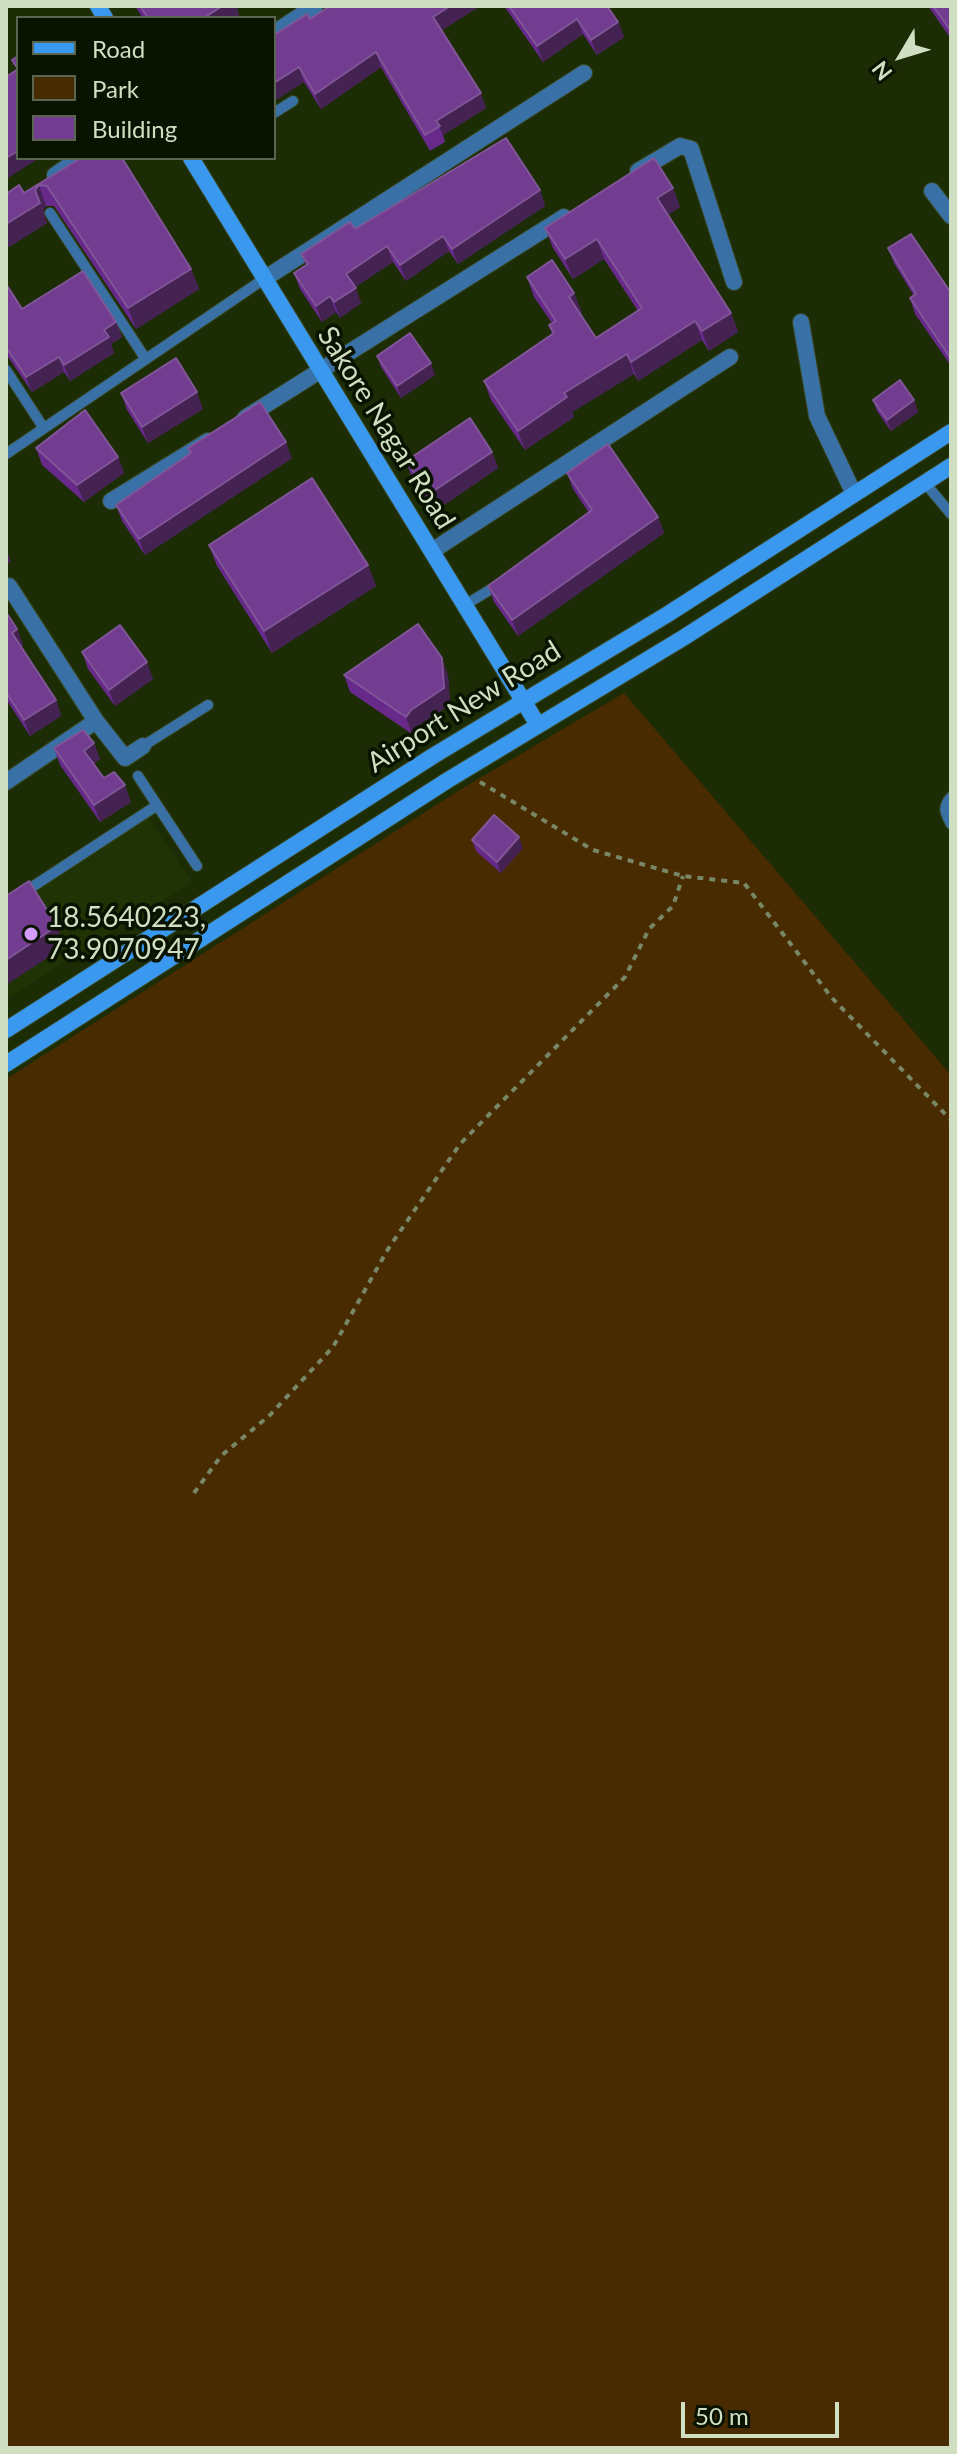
<!DOCTYPE html>
<html>
<head>
<meta charset="utf-8">
<style>
	body { margin:0 }
	#map { position:relative; width:957px; height:2454px; overflow:hidden; background:#1c2c04; font-family:Lato,sans-serif }
	canvas { display:block }
	.frame { position:absolute; inset:0; border:8px solid #d0dfc2; pointer-events:none }
	.legend { position:absolute; left:16px; top:16px; width:260px; height:144px; box-sizing:border-box; background:#0a1301; border:2px solid #59654e; margin:0; padding:10px 14px; list-style:none; font-size:24px; color:#d0dfc2 }
	.legend li { display:flex; align-items:center; gap:16px; height:40px }
	.legend b { width:40px; border:2px solid #59654e }
	.north { position:absolute; left:861px; top:16px; width:80px; height:80px; -webkit-text-stroke:6px #0a1301; paint-order:stroke; rotate:232deg; font-size:22px; font-weight:700; line-height:32px; text-align:center; color:#d0dfc2 }
	.north::after { content:''; display:block; margin:auto; width:28px; height:36px; background:#d0dfc2; clip-path:polygon(50% 0,100% 100%,50% 72%,0 100%) }
	.scale { position:absolute; left:681px; top:2402px; width:158px; height:36px; box-sizing:border-box; border:4px solid #d0dfc2; border-top:0; padding-left:10px; font-size:24px; line-height:28px; white-space:nowrap; color:#d0dfc2; -webkit-text-stroke:6px #0a1301; paint-order:stroke }
</style>
</head>
<body>
<div id="map">
<canvas width="957" height="2454"></canvas>
<div class="frame"></div>
<ul class="legend">
<li><b style="height:10px;background:#3a99ef"></b>Road</li>
<li><b style="height:22px;background:#492b01"></b>Park</li>
<li><b style="height:22px;background:#723d90"></b>Building</li>
</ul>
<div class="north">N</div>
<div class="scale">50 m</div>
</div>
<script>
const context = document.querySelector('canvas').getContext('2d');
context.lineJoin = 'round';
function fill(path, color) { context.fillStyle = color; context.fill(path, 'evenodd'); }
function trace(path, color, width, dash) { context.strokeStyle = color; context.lineWidth = width; context.lineCap = dash ? 'butt' : 'round'; context.setLineDash(dash || []); context.stroke(path); }
function drawText(font, color, halo, rows, align = 'center') {
  context.font = font + ' Lato,sans-serif'; context.lineWidth = 7; context.setLineDash([]); context.textBaseline = 'middle'; context.strokeStyle = halo; context.fillStyle = color; for (const [text, x, y, turn = 0] of rows) {
    context.save(); context.translate(x, y); context.rotate((+turn || 0) * Math.PI / 180); context.textAlign = isNaN(turn) ? turn : align; if (halo) context.strokeText(text, 0, 0); context.fillText(text, 0, 0); context.restore();
  }
}
const built = new Path2D(`
	M 144,811 L 192,882 L 6,999 L 6,900 Z`);
const green = new Path2D(`
	M 624,693 L 951,1075 L 951,2448 L 6,2448 L 6,1079 L 463,788 Z`);
const path = new Path2D(`
	M 480,782 L 593,850 L 683,876 L 744,883 L 832,998 L 951,1120
	M 194,1493 L 221,1456 L 270,1415 L 333,1347 L 388,1249 L 460,1144 L 625,977 L 649,929 L 673,906 L 683,876`);
const lane = new Path2D(`
	M 274,113 L 293,101
	M 50,213 L 145,358
	M 6,370 L 43,427
	M 6,454 L 264,279
	M 925,483 L 951,514
	M 465,605 L 501,583
	M 143,746 L 208,705
	M 138,776 L 197,866
	M 951,797 C 942,807 945,813 951,824
	M 6,904 L 156,806`);
const street = new Path2D(`
	M 274,33 L 315,6
	M 638,171 L 680,146 L 691,149 L 734,282
	M 55,175 L 80,158
	M 932,191 L 951,216
	M 264,279 L 584,73
	M 801,322 L 817,416 L 854,494
	M 245,418 L 564,217
	M 111,501 L 208,441
	M 432,551 L 730,357
	M 9,586 L 96,721 L 125,758 L 143,746
	M 6,782 L 96,721`);
const secondary = new Path2D(`
	M 98,6 L 105,18
	M 191,158 L 538,725
	M 6,1030 L 433,756 L 668,614 L 951,432
	M 6,1064 L 448,780 L 683,638 L 951,466`);
const wall = new Path2D(`
	M 135,6 L 236,6 L 239,15 L 235,18 L 143,18 Z
	M 330,6 L 480,6 L 442,30 L 486,108 L 443,135 L 445,142 L 430,151 L 381,67 L 321,109 L 304,82 L 274,101 L 310,19 Z
	M 504,6 L 607,6 L 618,22 L 624,37 L 597,55 L 583,34 L 543,62 Z
	M 928,6 L 951,6 L 951,39 Z
	M 81,158 L 191,269 L 199,289 L 136,329 L 54,206 L 46,206 L 43,210 L 47,223 L 9,247 L 6,242 L 6,194 L 24,193 Z
	M 673,188 L 680,207 L 668,215 L 731,313 L 738,332 L 709,351 L 702,340 L 638,381 L 634,374 L 572,412 L 574,417 L 525,450 L 491,400 L 484,381 L 552,334 L 549,325 L 552,323 L 534,297 L 527,277 L 574,293 L 582,313 L 580,314 L 596,338 L 638,311 L 604,259 L 573,279 L 553,248 L 545,228 Z
	M 540,190 L 545,206 L 458,264 L 449,251 L 406,281 L 393,262 L 355,287 L 361,303 L 340,318 L 336,312 L 322,322 L 300,289 L 294,273 L 306,265 L 301,254 L 355,229 Z
	M 888,248 L 951,293 L 951,366 L 915,314 L 910,298 L 914,296 L 894,263 Z
	M 6,284 L 22,309 L 116,322 L 122,337 L 111,344 L 114,353 L 70,381 L 64,372 L 32,392 L 6,354 Z
	M 377,356 L 435,375 L 401,398 L 381,367 Z
	M 121,393 L 203,409 L 148,443 L 127,410 Z
	M 873,400 L 914,400 L 918,412 L 891,431 L 877,411 Z
	M 36,448 L 118,457 L 124,473 L 84,502 L 42,465 Z
	M 188,448 L 292,458 L 145,555 L 122,521 L 116,505 L 190,453 Z
	M 492,452 L 498,468 L 435,511 L 412,478 L 406,461 Z
	M 567,473 L 658,517 L 664,533 L 518,636 L 494,602 L 488,586 L 589,513 L 573,489 Z
	M 209,545 L 368,565 L 376,586 L 272,653 L 217,566 Z
	M 6,612 L 17,629 L 23,645 L 21,647 L 56,700 L 61,716 L 30,736 L 6,699 Z
	M 82,652 L 153,679 L 115,706 L 88,669 Z
	M 344,675 L 448,675 L 450,705 L 417,726 L 412,734 L 350,692 Z
	M 94,743 L 100,759 L 94,764 L 104,778 L 131,802 L 100,822 L 60,765 L 54,748 Z
	M 472,840 L 523,848 L 501,873 L 476,851 Z`);
const shadedWall = new Path2D(`
	M 222,6 L 236,6 L 239,15 L 235,18 L 204,18 Z
	M 450,6 L 480,6 L 439,32 L 433,17 Z
	M 577,19 L 583,34 L 543,62 L 537,46 Z
	M 618,22 L 624,37 L 597,55 L 591,40 Z
	M 376,52 L 381,67 L 321,109 L 315,94 Z
	M 299,67 L 304,82 L 274,101 L 274,83 Z
	M 481,93 L 486,108 L 443,135 L 436,121 Z
	M 18,151 L 18,158 L 35,158 L 36,160 L 8,178 L 6,172 L 6,158 Z
	M 39,185 L 46,206 L 43,210 L 35,190 Z
	M 673,188 L 680,207 L 664,218 L 657,198 Z
	M 540,190 L 545,206 L 458,264 L 452,249 Z
	M 40,203 L 47,223 L 9,247 L 6,239 L 6,224 Z
	M 443,236 L 449,251 L 406,281 L 400,265 Z
	M 597,239 L 604,259 L 573,279 L 565,259 Z
	M 387,246 L 393,262 L 352,289 L 346,274 Z
	M 191,269 L 199,289 L 136,329 L 128,308 Z
	M 356,288 L 361,303 L 340,318 L 334,302 Z
	M 574,293 L 582,313 L 576,316 L 569,297 Z
	M 330,296 L 336,312 L 322,322 L 316,306 Z
	M 731,313 L 738,332 L 709,351 L 702,331 Z
	M 695,321 L 702,340 L 638,381 L 631,362 Z
	M 116,322 L 122,337 L 111,344 L 114,353 L 70,381 L 64,365 L 104,330 Z
	M 627,354 L 634,374 L 572,412 L 574,417 L 525,450 L 518,431 L 564,393 Z
	M 59,357 L 64,372 L 32,392 L 26,377 Z
	M 431,363 L 435,375 L 401,398 L 397,386 Z
	M 197,392 L 203,409 L 148,443 L 142,427 Z
	M 914,400 L 918,412 L 891,431 L 887,420 Z
	M 286,442 L 292,458 L 145,555 L 139,539 Z
	M 492,452 L 498,468 L 435,511 L 429,494 Z
	M 118,457 L 124,473 L 84,502 L 77,485 Z
	M 658,517 L 664,533 L 518,636 L 512,620 Z
	M 6,548 L 11,562 L 6,565 Z
	M 368,565 L 376,586 L 272,653 L 264,631 Z
	M 17,629 L 23,645 L 17,649 L 12,633 Z
	M 442,658 L 448,675 L 450,705 L 417,726 L 412,734 L 406,717 Z
	M 147,662 L 153,679 L 115,706 L 109,690 Z
	M 56,700 L 61,716 L 30,736 L 24,720 Z
	M 94,743 L 100,759 L 90,767 L 84,751 Z
	M 125,785 L 131,802 L 100,822 L 94,805 Z
	M 519,837 L 523,848 L 501,873 L 497,862 Z
	M 57,926 L 64,947 L 6,985 L 6,960 Z`);
const building = new Path2D(`
	M 140,6 L 222,6 L 204,18 L 148,18 Z
	M 330,6 L 450,6 L 433,17 L 481,93 L 436,121 L 440,126 L 425,135 L 376,52 L 315,94 L 299,67 L 274,83 L 274,35 L 307,14 L 310,19 Z
	M 509,6 L 607,6 L 618,22 L 591,40 L 577,19 L 537,46 Z
	M 933,6 L 951,6 L 951,31 Z
	M 18,56 L 18,151 L 6,158 L 6,77 L 18,69 L 12,60 Z
	M 506,138 L 540,190 L 452,249 L 443,236 L 400,265 L 387,246 L 346,274 L 356,288 L 334,302 L 330,296 L 316,306 L 294,273 L 308,264 L 301,254 L 350,222 L 355,229 Z
	M 81,158 L 122,158 L 191,269 L 128,308 L 47,186 L 39,185 L 35,190 L 40,203 L 6,224 L 6,194 L 19,185 L 24,193 Z
	M 654,158 L 673,188 L 657,198 L 731,313 L 702,331 L 695,321 L 631,362 L 627,354 L 564,393 L 567,397 L 518,431 L 484,381 L 554,333 L 549,325 L 556,321 L 527,277 L 552,260 L 574,293 L 569,297 L 596,338 L 642,308 L 597,239 L 565,259 L 545,228 Z
	M 911,234 L 951,293 L 951,359 L 910,298 L 916,294 L 888,248 Z
	M 83,271 L 116,322 L 104,330 L 109,337 L 64,365 L 59,357 L 26,377 L 6,347 L 6,284 L 22,309 Z
	M 410,333 L 431,363 L 397,386 L 377,356 Z
	M 176,358 L 197,392 L 142,427 L 121,393 Z
	M 900,380 L 914,400 L 887,420 L 873,400 Z
	M 260,402 L 286,442 L 139,539 L 116,505 L 191,453 L 188,448 Z
	M 85,410 L 118,457 L 77,485 L 36,448 Z
	M 470,418 L 492,452 L 429,494 L 406,461 Z
	M 608,444 L 658,517 L 512,620 L 488,586 L 592,510 L 567,473 Z
	M 312,478 L 368,565 L 264,631 L 209,545 Z
	M 6,612 L 17,629 L 12,633 L 56,700 L 24,720 L 6,692 Z
	M 418,624 L 442,658 L 444,688 L 411,710 L 406,717 L 344,675 Z
	M 120,625 L 147,662 L 109,690 L 82,652 Z
	M 83,730 L 94,743 L 84,751 L 104,778 L 114,772 L 125,785 L 94,805 L 54,748 Z
	M 494,815 L 519,837 L 497,862 L 472,840 Z
	M 29,881 L 57,926 L 6,960 L 6,896 Z`);
const markers = [
	[31,934,8,"#d39cfd"]
];
const streetNames = [
	["Sakore Nagar Road",386,428,58],
	["Airport New Road",464,707,-32]
];
const poiNames = [
	["18.5640223,",47,918],
	["73.9070947",47,950]
];
fill(built, '#203304');
fill(green, '#492b01');
trace(lane, '#394922', 12);
trace(street, '#394922', 18);
trace(secondary, '#394922', 18);
trace(path, '#788765', 4, [6, 6]);
trace(lane, '#3970a5', 10);
trace(street, '#3970a5', 16);
trace(secondary, '#3a99ef', 16);
fill(wall, '#672a8a');
fill(shadedWall, '#442252');
fill(building, '#723d90');
trace(building, '#815698', 2);
for (const [x, y, r, color] of markers) { const dot = new Path2D(); dot.arc(x, y, r, 0, 2 * Math.PI); context.fillStyle = color; context.fill(dot); trace(dot, '#0a1301', 3); }
drawText('28px', '#d0dfc2', '#0a1301', streetNames);
drawText('28px', '#d0dfc2', '#0a1301', poiNames, 'left');
</script>
</body>
</html>
